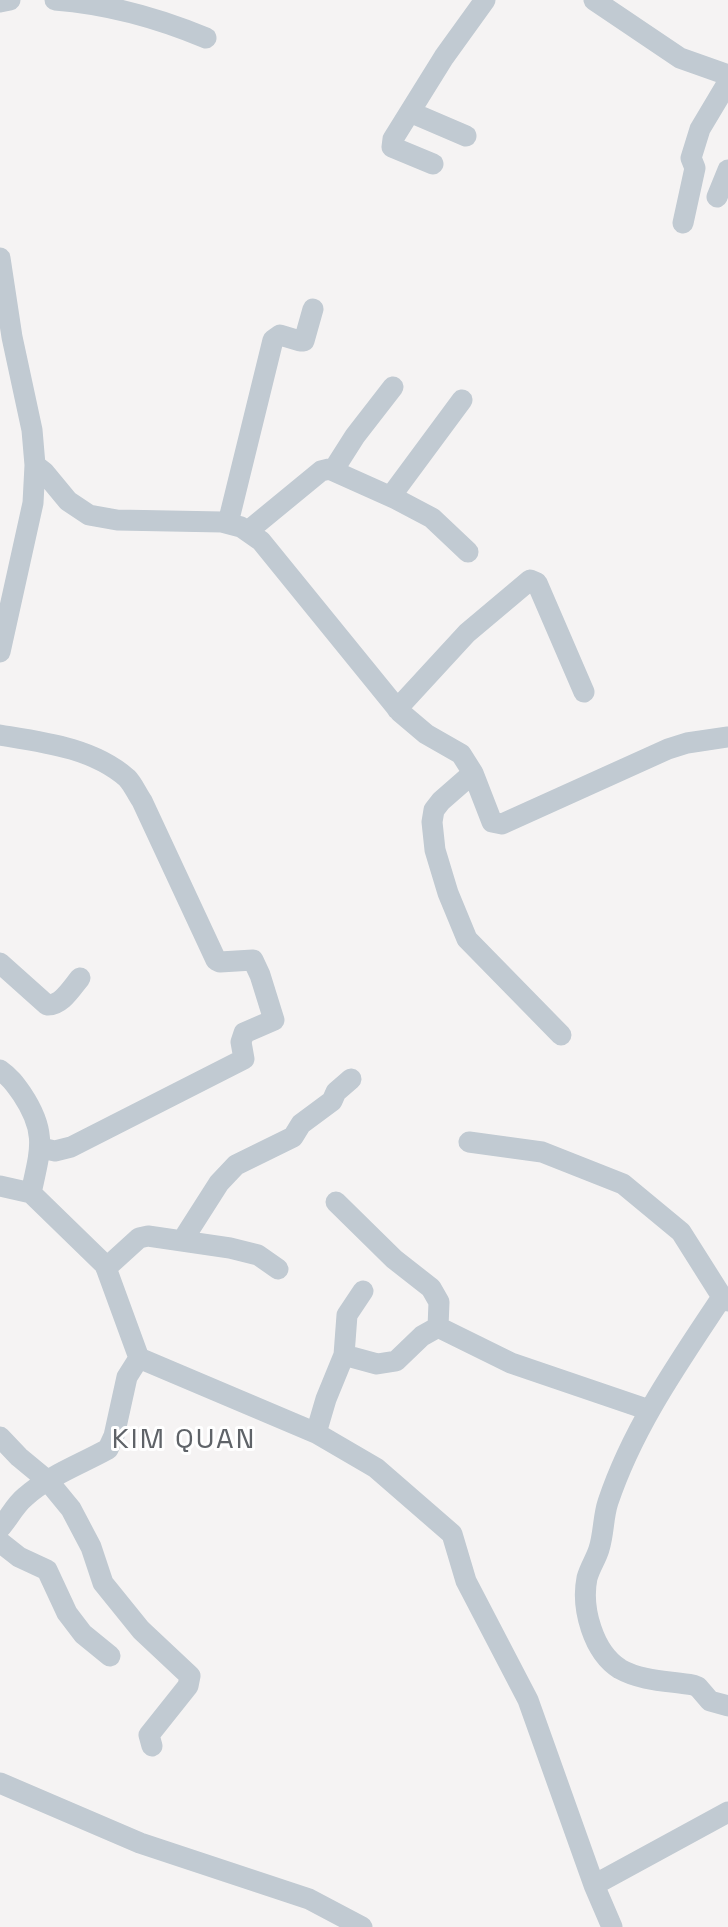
<!DOCTYPE html>
<html>
<head>
<meta charset="utf-8">
<style>
	body { margin:0 }
	canvas { display:block; background:#f5f3f3 }
</style>
</head>
<body>
<canvas width="728" height="1927"></canvas>
<script>
const context = document.querySelector('canvas').getContext('2d');
context.lineJoin = 'round';
function trace(path, color, width, dash) { context.strokeStyle = color; context.lineWidth = width; context.lineCap = dash ? 'butt' : 'round'; context.setLineDash(dash || []); context.stroke(path); }
function drawText(font, color, halo, rows, align = 'center') {
  context.font = font + ' "Space Grotesk",sans-serif'; context.lineWidth = 6; context.setLineDash([]); context.textBaseline = 'middle'; context.strokeStyle = halo; context.fillStyle = color; for (const [text, x, y, turn = 0] of rows) {
    context.save(); context.translate(x, y); context.rotate((+turn || 0) * Math.PI / 180); context.textAlign = isNaN(turn) ? turn : align; if (halo) context.strokeText(text, 0, 0); context.fillText(text, 0, 0); context.restore();
  }
}
const minor = new Path2D(`
	M 55,0 C 107,4 158,18 206,38
	M 594,0 L 680,58 L 728,75
	M 0,2 L 10,0
	M 410,112 L 466,136
	M 433,164 L 392,147 L 393,139 L 444,57 L 485,0
	M 717,197 L 728,170
	M 683,223 L 695,168 L 691,158 L 700,129 L 728,82
	M 0,258 L 12,337 L 32,430 L 35,465 L 33,503 L 0,652
	M 35,465 L 44,472 L 68,501 L 89,515 L 117,520 L 222,522 L 241,527 L 261,541 L 400,712 L 426,734 L 461,754 L 473,773 L 441,801 L 434,810 L 432,822 L 435,850 L 448,893 L 467,939 L 561,1035
	M 334,469 L 355,436 L 393,387
	M 391,496 L 462,400
	M 228,523 L 273,340 L 280,335 L 300,341 L 304,341 L 313,309
	M 248,531 L 321,471 L 329,469 L 396,499 L 432,518 L 468,552
	M 397,709 L 467,633 L 530,580 L 537,583 L 584,692
	M 0,735 C 43,742 93,748 127,778 C 133,784 137,794 142,801 L 216,960 L 220,962 L 253,960 L 260,975 L 274,1020 L 244,1033 L 241,1042 L 244,1059 L 71,1147 L 55,1151 L 41,1148
	M 473,773 L 492,822 L 502,824 L 668,749 L 687,743 L 728,737
	M 0,963 L 47,1005 C 61,1006 71,989 80,978
	M 0,1070 C 10,1077 15,1084 22,1094 C 48,1133 40,1151 31,1193
	M 469,1142 L 542,1152 L 623,1184 L 681,1232 L 722,1297 L 728,1301
	M 0,1186 L 31,1193 L 105,1265 L 139,1358 L 316,1433 L 376,1468 L 452,1534 L 466,1581 L 528,1700 L 594,1885 L 612,1927
	M 336,1202 L 394,1259 L 431,1288 L 439,1302 L 438,1327
	M 182,1241 L 219,1183 L 236,1165 L 293,1137 L 301,1124 L 332,1101 L 336,1092 L 351,1079
	M 106,1268 L 139,1238 L 148,1236 L 230,1248 L 258,1255 L 278,1269
	M 722,1297 C 679,1362 633,1427 608,1502 C 603,1517 604,1533 599,1549 C 596,1559 590,1567 587,1578 C 581,1608 593,1652 620,1669 C 641,1681 669,1681 693,1685 L 698,1687 L 710,1701 L 728,1706
	M 344,1355 L 347,1315 L 363,1291
	M 316,1433 L 326,1399 L 344,1355 L 377,1364 L 396,1361 L 422,1336 L 438,1327 L 511,1363 L 649,1410
	M 0,1437 L 19,1457 L 48,1481 L 71,1509 L 91,1547 L 103,1583 L 141,1630 L 190,1676 L 188,1686 L 149,1735 L 152,1746
	M 0,1528 C 9,1518 15,1505 25,1497 C 48,1476 81,1464 108,1449 L 114,1436 L 127,1377 L 139,1358
	M 0,1542 L 19,1557 L 47,1570 L 67,1613 L 83,1634 L 110,1656
	M 0,1783 L 140,1843 L 309,1899 L 362,1927
	M 594,1885 L 728,1812`);
const quarterNames = [
	["KIM QUAN",184,1440]
];
trace(minor, '#c1cad2', 21);
context.letterSpacing = '2px';
drawText('28px', '#5f6368', '#fff', quarterNames);
context.letterSpacing = '0px';
</script>
</body>
</html>
